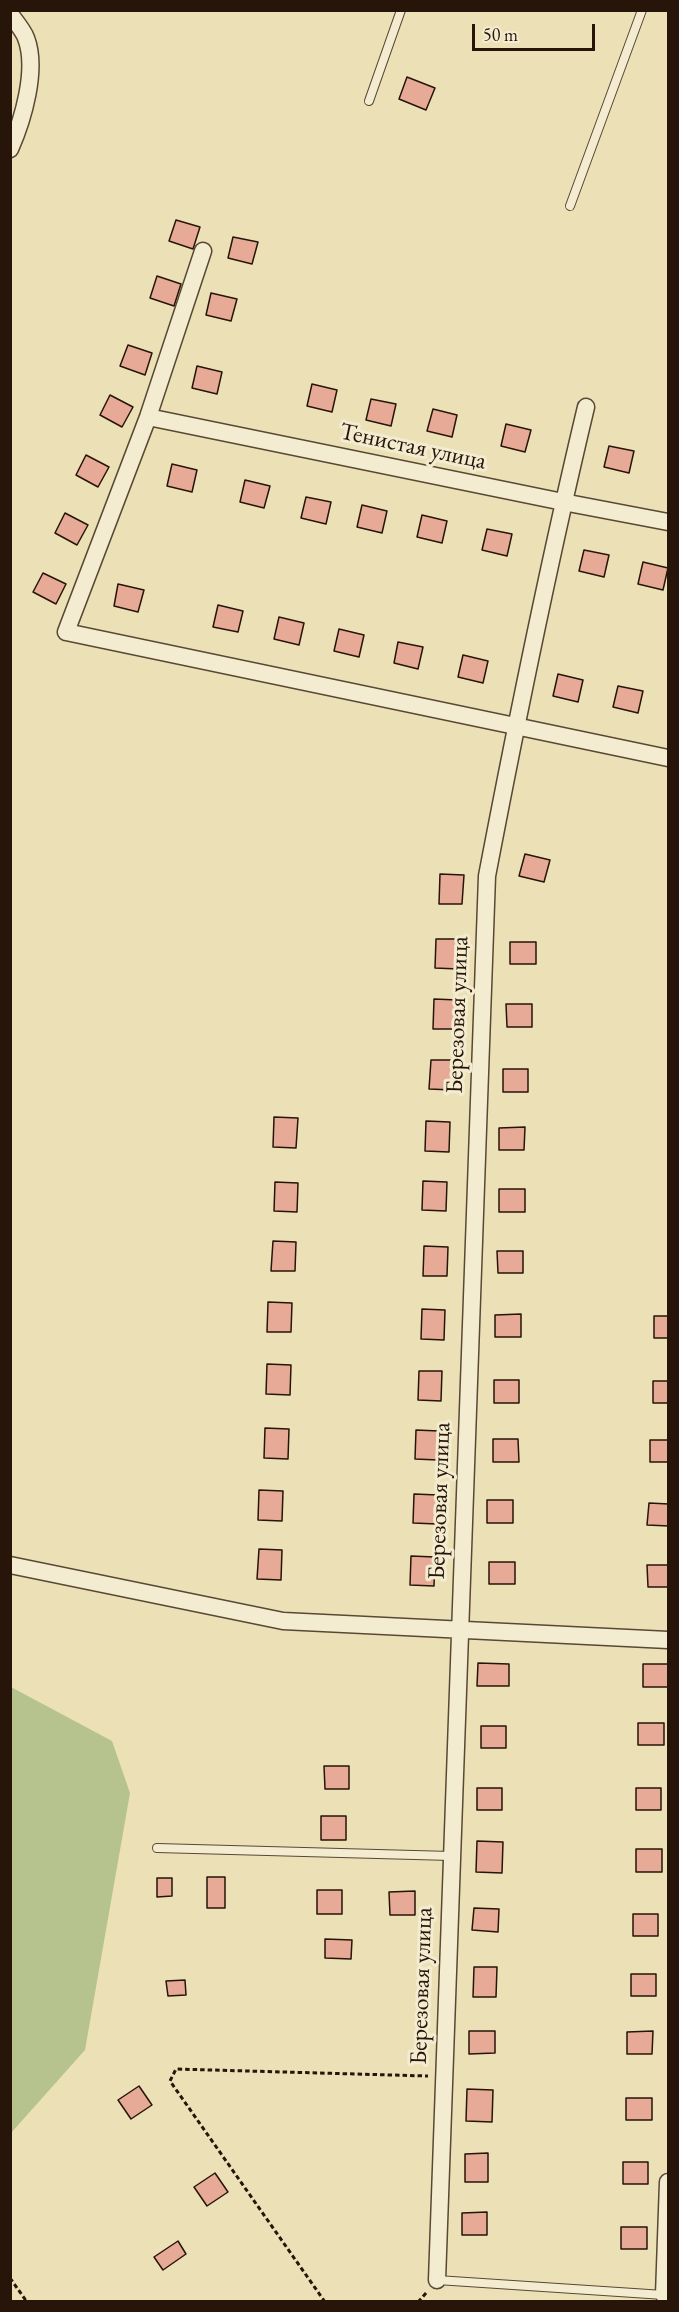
<!DOCTYPE html>
<html>
<head>
<meta charset="utf-8">
<style>
	body { margin:0 }
	#map { position:relative; width:679px; height:2312px; overflow:hidden; background:#ece1b6; font-family:"EB Garamond",serif }
	canvas { display:block }
	.frame { position:absolute; inset:0; border:12px solid #271509; pointer-events:none }
	.scale { position:absolute; left:472px; top:24px; width:123px; height:27px; box-sizing:border-box; border:3px solid #271509; border-top:0; padding-left:8px; font-size:18px; line-height:21px; white-space:nowrap; color:#271509; -webkit-text-stroke:4px #f3ecd0; paint-order:stroke }
</style>
</head>
<body>
<div id="map">
<canvas width="679" height="2312"></canvas>
<div class="frame"></div>
<div class="scale">50 m</div>
</div>
<script>
const context = document.querySelector('canvas').getContext('2d');
context.lineJoin = 'round';
function fill(path, color) { context.fillStyle = color; context.fill(path, 'evenodd'); }
function trace(path, color, width, dash) { context.strokeStyle = color; context.lineWidth = width; context.lineCap = dash ? 'butt' : 'round'; context.setLineDash(dash || []); context.stroke(path); }
function drawText(font, color, halo, rows, align = 'center') {
  context.font = font + ' "EB Garamond",serif'; context.lineWidth = 6; context.setLineDash([]); context.textBaseline = 'middle'; context.strokeStyle = halo; context.fillStyle = color; for (const [text, x, y, turn = 0] of rows) {
    context.save(); context.translate(x, y); context.rotate((+turn || 0) * Math.PI / 180); context.textAlign = isNaN(turn) ? turn : align; if (halo) context.strokeText(text, 0, 0); context.fillText(text, 0, 0); context.restore();
  }
}
const green = new Path2D(`
	M 11,1687 L 112,1741 L 130,1793 L 85,2050 L 11,2133 Z`);
const building = new Path2D(`
	M 407,77 L 435,88 L 426,110 L 399,99 Z
	M 176,220 L 200,227 L 193,249 L 169,241 Z
	M 233,237 L 258,242 L 252,264 L 228,258 Z
	M 157,276 L 181,284 L 174,306 L 150,298 Z
	M 211,293 L 237,299 L 231,321 L 206,315 Z
	M 128,345 L 152,353 L 145,375 L 120,366 Z
	M 197,366 L 222,372 L 217,394 L 192,388 Z
	M 312,384 L 337,390 L 332,412 L 307,406 Z
	M 110,395 L 133,407 L 122,427 L 100,415 Z
	M 371,399 L 396,404 L 391,426 L 366,420 Z
	M 433,409 L 457,415 L 452,437 L 427,431 Z
	M 506,424 L 531,430 L 525,452 L 501,446 Z
	M 609,446 L 634,451 L 629,473 L 604,467 Z
	M 86,455 L 109,467 L 98,487 L 76,475 Z
	M 172,464 L 197,470 L 192,492 L 167,486 Z
	M 245,480 L 270,486 L 264,508 L 240,502 Z
	M 306,497 L 331,502 L 326,524 L 301,518 Z
	M 362,505 L 387,511 L 382,533 L 357,527 Z
	M 65,513 L 88,525 L 77,545 L 55,533 Z
	M 422,515 L 447,521 L 442,543 L 417,537 Z
	M 487,529 L 512,534 L 507,556 L 482,550 Z
	M 584,550 L 609,555 L 604,577 L 579,571 Z
	M 643,562 L 668,568 L 663,590 L 638,584 Z
	M 43,573 L 66,584 L 56,604 L 33,592 Z
	M 118,584 L 144,590 L 138,612 L 114,606 Z
	M 218,605 L 243,611 L 238,632 L 213,627 Z
	M 279,617 L 304,623 L 299,645 L 274,639 Z
	M 339,629 L 364,635 L 359,657 L 334,651 Z
	M 398,642 L 423,647 L 418,669 L 394,663 Z
	M 463,655 L 488,661 L 483,683 L 458,677 Z
	M 558,674 L 583,680 L 578,702 L 553,696 Z
	M 618,686 L 643,691 L 638,713 L 613,707 Z
	M 525,854 L 550,860 L 544,882 L 519,876 Z
	M 440,874 L 464,875 L 462,904 L 439,904 Z
	M 436,939 L 460,939 L 458,969 L 435,968 Z
	M 510,942 L 536,942 L 536,964 L 510,964 Z
	M 434,999 L 458,1000 L 456,1029 L 433,1029 Z
	M 506,1004 L 532,1004 L 532,1027 L 507,1027 Z
	M 431,1060 L 454,1060 L 453,1090 L 429,1089 Z
	M 503,1069 L 528,1069 L 528,1092 L 503,1092 Z
	M 274,1117 L 298,1118 L 296,1148 L 273,1147 Z
	M 426,1121 L 450,1122 L 449,1152 L 425,1151 Z
	M 525,1127 L 524,1150 L 499,1150 L 499,1128 Z
	M 423,1181 L 447,1182 L 446,1211 L 422,1210 Z
	M 275,1182 L 298,1183 L 297,1212 L 274,1211 Z
	M 499,1189 L 525,1189 L 525,1212 L 499,1212 Z
	M 273,1241 L 296,1242 L 295,1271 L 271,1271 Z
	M 424,1246 L 448,1247 L 447,1276 L 423,1276 Z
	M 497,1251 L 523,1251 L 523,1273 L 498,1273 Z
	M 268,1302 L 292,1303 L 291,1332 L 267,1332 Z
	M 422,1309 L 445,1310 L 444,1340 L 421,1339 Z
	M 521,1314 L 521,1337 L 495,1337 L 495,1315 Z
	M 654,1316 L 669,1316 L 669,1338 L 654,1338 Z
	M 267,1364 L 291,1365 L 290,1395 L 266,1394 Z
	M 419,1371 L 442,1371 L 441,1401 L 418,1400 Z
	M 494,1380 L 519,1380 L 519,1403 L 494,1403 Z
	M 653,1381 L 669,1381 L 669,1403 L 653,1403 Z
	M 265,1428 L 289,1429 L 288,1459 L 264,1458 Z
	M 416,1430 L 439,1431 L 438,1460 L 415,1459 Z
	M 493,1439 L 518,1439 L 519,1462 L 493,1462 Z
	M 650,1440 L 669,1440 L 669,1462 L 650,1462 Z
	M 259,1490 L 283,1491 L 282,1521 L 258,1520 Z
	M 414,1494 L 438,1495 L 437,1524 L 413,1523 Z
	M 487,1500 L 513,1500 L 513,1523 L 487,1523 Z
	M 649,1503 L 669,1504 L 669,1526 L 647,1525 Z
	M 259,1549 L 282,1550 L 281,1580 L 257,1579 Z
	M 411,1556 L 435,1557 L 434,1586 L 410,1585 Z
	M 489,1562 L 515,1562 L 515,1584 L 489,1584 Z
	M 647,1565 L 669,1565 L 669,1587 L 648,1587 Z
	M 478,1663 L 509,1664 L 509,1686 L 477,1686 Z
	M 643,1664 L 669,1664 L 669,1687 L 643,1687 Z
	M 638,1723 L 664,1723 L 664,1745 L 638,1745 Z
	M 481,1726 L 506,1726 L 506,1748 L 481,1748 Z
	M 324,1766 L 349,1766 L 349,1789 L 325,1789 Z
	M 477,1788 L 502,1788 L 502,1810 L 477,1810 Z
	M 636,1788 L 661,1788 L 661,1810 L 636,1810 Z
	M 321,1816 L 346,1816 L 346,1840 L 321,1840 Z
	M 477,1841 L 503,1842 L 502,1873 L 476,1872 Z
	M 636,1849 L 662,1849 L 662,1872 L 636,1872 Z
	M 207,1877 L 225,1877 L 225,1908 L 207,1908 Z
	M 157,1878 L 172,1878 L 172,1896 L 157,1897 Z
	M 317,1890 L 342,1890 L 342,1914 L 317,1914 Z
	M 415,1891 L 415,1915 L 390,1915 L 389,1892 Z
	M 474,1908 L 499,1909 L 498,1932 L 472,1930 Z
	M 633,1914 L 658,1914 L 658,1936 L 633,1936 Z
	M 325,1939 L 352,1940 L 351,1959 L 325,1958 Z
	M 474,1967 L 497,1967 L 496,1997 L 473,1997 Z
	M 631,1974 L 656,1974 L 656,1996 L 631,1996 Z
	M 185,1980 L 186,1995 L 168,1996 L 166,1981 Z
	M 469,2031 L 495,2031 L 495,2053 L 469,2054 Z
	M 653,2031 L 652,2054 L 627,2054 L 627,2032 Z
	M 139,2086 L 152,2105 L 131,2119 L 118,2100 Z
	M 467,2089 L 493,2090 L 492,2122 L 466,2121 Z
	M 626,2098 L 652,2098 L 652,2120 L 626,2120 Z
	M 488,2153 L 488,2182 L 465,2182 L 465,2154 Z
	M 623,2162 L 648,2162 L 648,2184 L 623,2184 Z
	M 215,2173 L 228,2192 L 207,2206 L 194,2187 Z
	M 487,2212 L 487,2235 L 462,2235 L 462,2213 Z
	M 621,2227 L 647,2227 L 647,2249 L 621,2249 Z
	M 178,2241 L 186,2254 L 163,2270 L 154,2257 Z`);
const path = new Path2D(`
	M 10,2278 L 27,2302
	M 325,2302 L 170,2081 L 176,2069 L 428,2076
	M 418,2302 L 427,2292`);
const lane = new Path2D(`
	M 369,101 L 401,10
	M 570,206 L 642,10
	M 157,1848 L 451,1856
	M 437,2280 L 664,2295`);
const street = new Path2D(`
	M 10,14 C 15,21 23,30 26,38 C 38,69 23,120 10,149
	M 203,251 L 148,417 L 66,632 L 668,758
	M 148,417 L 563,502 L 668,522
	M 10,1565 L 283,1621 L 668,1640
	M 437,2280 L 487,876 C 517,719 549,562 586,407
	M 664,2295 L 668,2182`);
const streetNames = [
	["Тенистая улица",413,447,12],
	["Березовая улица",458,1015,-88],
	["Березовая улица",440,1501,-88],
	["Березовая улица",422,1986,-88]
];
fill(green, '#b6c38f');
fill(building, '#e7aa96');
trace(building, '#271509', 1.5);
trace(lane, '#584834', 10);
trace(street, '#584834', 19);
trace(path, '#271509', 3, [4.5, 3]);
trace(lane, '#f3ecd0', 8);
trace(street, '#f3ecd0', 16);
drawText('24px', '#271509', '#f3ecd0', streetNames);
</script>
</body>
</html>
